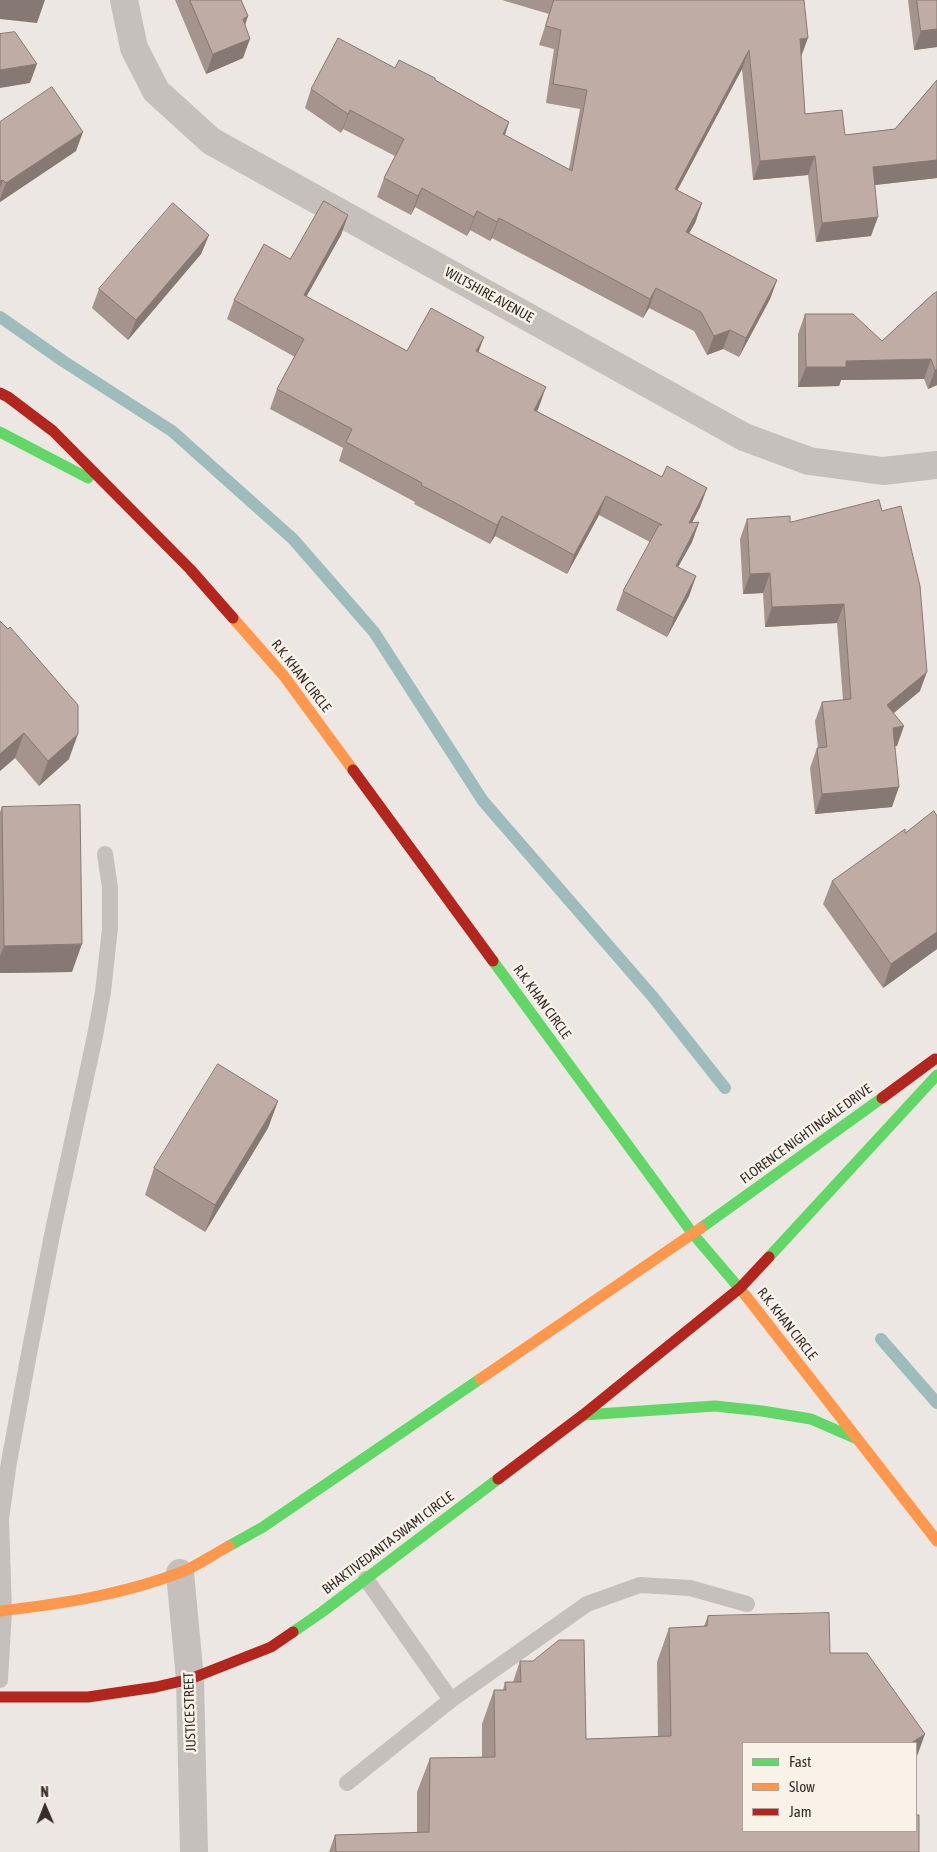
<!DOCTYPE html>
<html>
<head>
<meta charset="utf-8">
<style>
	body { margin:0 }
	#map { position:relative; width:937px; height:1852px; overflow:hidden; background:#ece7e2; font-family:"Asap Condensed",sans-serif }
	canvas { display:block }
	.legend { position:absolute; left:742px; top:1742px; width:175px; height:90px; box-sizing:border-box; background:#f9f2e9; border:1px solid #aba39c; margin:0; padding:6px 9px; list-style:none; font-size:15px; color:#362d29 }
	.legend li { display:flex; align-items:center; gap:10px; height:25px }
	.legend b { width:25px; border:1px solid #aba39c }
	.north { position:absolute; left:20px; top:1782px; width:50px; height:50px; -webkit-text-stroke:4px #f9f2e9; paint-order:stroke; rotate:359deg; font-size:14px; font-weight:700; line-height:20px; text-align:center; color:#362d29 }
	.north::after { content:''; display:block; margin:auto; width:18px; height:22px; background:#362d29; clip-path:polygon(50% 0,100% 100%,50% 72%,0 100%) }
</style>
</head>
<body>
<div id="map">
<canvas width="937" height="1852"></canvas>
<ul class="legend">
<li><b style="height:6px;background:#63d668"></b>Fast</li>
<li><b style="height:6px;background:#ff974d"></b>Slow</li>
<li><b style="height:6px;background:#b3261e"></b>Jam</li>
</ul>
<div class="north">N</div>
</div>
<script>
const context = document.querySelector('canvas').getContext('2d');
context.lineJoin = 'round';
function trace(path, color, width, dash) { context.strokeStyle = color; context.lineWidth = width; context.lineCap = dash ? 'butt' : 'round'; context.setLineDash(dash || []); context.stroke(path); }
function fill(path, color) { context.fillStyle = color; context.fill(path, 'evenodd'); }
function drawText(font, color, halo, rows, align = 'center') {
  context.font = font + ' "Asap Condensed",sans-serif'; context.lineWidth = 5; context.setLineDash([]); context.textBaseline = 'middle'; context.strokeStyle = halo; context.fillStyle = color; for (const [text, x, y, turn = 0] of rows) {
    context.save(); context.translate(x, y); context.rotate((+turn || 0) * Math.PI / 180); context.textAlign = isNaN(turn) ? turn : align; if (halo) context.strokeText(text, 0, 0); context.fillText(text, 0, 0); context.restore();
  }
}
const stream = new Path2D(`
	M 0,317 L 63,361 L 172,431 L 293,539 L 374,632 L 483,801 L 653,997 L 725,1088
	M 881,1339 L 937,1403`);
const lane = new Path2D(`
	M 366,1579 L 451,1700
	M 0,1680 L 4,1611 L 1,1519 L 9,1462 L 28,1359 L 53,1230 L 95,1036 L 103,992 L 110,928 L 110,888 L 105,854
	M 347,1783 L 451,1700 L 587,1604 L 640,1585 L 690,1588 L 747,1604`);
const street = new Path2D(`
	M 124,0 L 134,48 L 156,91 L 211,141 L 744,437 L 809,461 L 883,471 L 937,465
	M 180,1573 L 190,1679 L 194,1852`);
const fast = new Path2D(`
	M 0,432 L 88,478
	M 493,961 L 693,1234 L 746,1296
	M 701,1228 L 882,1098
	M 769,1257 L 937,1075
	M 583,1415 L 715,1406 L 762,1411 L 811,1419 L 857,1439
	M 229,1546 L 263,1527 L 480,1379
	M 293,1632 L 322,1612 L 498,1479`);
const slow = new Path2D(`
	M 233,618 L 284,676 L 353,770
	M 746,1296 L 937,1541
	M 480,1379 L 701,1228
	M 0,1611 C 60,1604 121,1595 179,1573 C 196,1567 212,1555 229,1546`);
const jam = new Path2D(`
	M 0,393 L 8,397 L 53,431 L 190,569 L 233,618
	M 353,770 L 493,961
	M 882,1098 L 935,1059
	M 498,1479 L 583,1415 L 740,1288 L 769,1257
	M 0,1697 L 88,1697 L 156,1687 L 190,1679 L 271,1647 L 293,1632`);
const wall = new Path2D(`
	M 175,0 L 241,0 L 248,16 L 245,25 L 243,58 L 206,74 Z
	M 502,0 L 804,0 L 801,57 L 805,114 L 845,135 L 895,129 L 937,80 L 937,178 L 875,185 L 871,236 L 816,242 L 808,175 L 753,180 L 742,69 L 677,190 L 702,203 L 695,223 L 689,233 L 777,280 L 770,299 L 739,357 L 723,349 L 707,355 L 694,331 L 649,308 L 643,318 L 492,238 L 490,241 L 470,230 L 467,236 L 415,207 L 411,215 L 377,197 L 384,178 L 395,156 L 343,129 L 341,133 L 305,108 L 311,89 L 395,68 L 435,80 L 509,122 L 505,135 L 569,169 L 580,109 L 546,103 L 554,49 L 539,45 L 549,14 Z
	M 908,0 L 937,0 L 937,47 L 914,50 Z
	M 0,122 L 76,151 L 0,202 Z
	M 348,215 L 341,235 L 306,297 L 407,351 L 478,352 L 539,407 L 537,411 L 662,477 L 707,488 L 700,507 L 692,523 L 699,522 L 692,542 L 678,567 L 696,576 L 689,596 L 667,637 L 616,610 L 623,591 L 650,542 L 599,515 L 567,574 L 495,536 L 490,544 L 414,504 L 415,502 L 339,461 L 343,448 L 270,409 L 277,389 L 295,357 L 227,319 L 234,300 Z
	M 209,235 L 201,254 L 128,340 L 92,308 L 99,289 Z
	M 933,294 L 937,385 L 928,389 L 924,379 L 841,380 L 839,386 L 798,387 L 798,334 L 805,314 L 882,341 Z
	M 747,519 L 790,522 L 920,691 L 894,713 L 897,746 L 895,746 L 892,807 L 815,814 L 810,768 L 817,748 L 818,748 L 815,721 L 822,702 L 843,700 L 837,623 L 765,627 L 763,593 L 743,594 L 740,539 Z
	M 0,621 L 69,759 L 39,786 L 15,758 L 0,771 Z
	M 2,807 L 72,972 L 0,973 L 0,812 Z
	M 937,816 L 937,949 L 883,988 L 823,904 L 832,881 L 905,833 Z
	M 278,1101 L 268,1128 L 205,1232 L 145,1195 L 154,1168 Z
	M 708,1616 L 743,1743 L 919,1852 L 329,1852 L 335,1835 L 417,1833 L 417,1792 L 430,1758 L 482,1757 L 482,1724 L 494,1690 L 503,1690 L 505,1682 L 513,1682 L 520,1661 L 586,1739 L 658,1737 L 657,1662 L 669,1628 L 704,1626 Z`);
const shadedWall = new Path2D(`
	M 0,0 L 45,0 L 37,23 L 0,19 Z
	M 248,16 L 241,36 L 243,19 Z
	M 937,29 L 937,47 L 914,50 L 921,31 Z
	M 808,38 L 801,57 L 800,39 Z
	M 250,39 L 243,58 L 206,74 L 213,54 Z
	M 749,50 L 742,69 L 668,208 L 675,189 Z
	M 37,64 L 30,83 L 0,88 L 0,70 Z
	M 350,110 L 343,129 L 341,133 L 348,114 Z
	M 509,122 L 503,141 L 503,134 Z
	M 83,132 L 76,151 L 0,202 L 0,199 L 6,183 Z
	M 815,156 L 808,175 L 753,180 L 760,161 Z
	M 937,160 L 937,178 L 866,186 L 873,167 Z
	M 3,180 L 0,188 L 0,181 Z
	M 422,188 L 415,207 L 411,215 L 418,196 Z
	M 702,203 L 695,223 L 679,251 L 686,232 Z
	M 477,211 L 470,230 L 467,236 L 474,217 Z
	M 348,215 L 341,235 L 296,315 L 304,295 Z
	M 878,217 L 871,236 L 816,242 L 822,223 Z
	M 499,218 L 492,238 L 490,241 L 497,222 Z
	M 209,235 L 201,254 L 128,340 L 136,320 Z
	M 777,280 L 770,299 L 739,357 L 746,338 Z
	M 656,288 L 649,308 L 643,318 L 650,299 Z
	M 730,330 L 723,349 L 707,355 L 714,336 Z
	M 484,337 L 477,356 L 476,351 Z
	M 931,359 L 924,379 L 841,380 L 839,386 L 798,387 L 806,367 L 846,361 Z
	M 937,369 L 937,385 L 928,389 L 935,370 Z
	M 546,387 L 539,407 L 527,429 L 534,410 Z
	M 707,488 L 700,507 L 681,543 L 689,523 Z
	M 606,496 L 599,515 L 567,574 L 574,555 Z
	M 502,516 L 495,536 L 490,544 L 497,525 Z
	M 699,522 L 692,542 L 668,585 L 676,566 Z
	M 770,573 L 763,593 L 743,594 L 750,574 Z
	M 696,576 L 689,596 L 667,637 L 674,618 Z
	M 844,604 L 837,623 L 765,627 L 772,607 Z
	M 927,672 L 920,691 L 880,724 L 887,705 Z
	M 904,726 L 897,746 L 886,747 L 893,728 Z
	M 24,733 L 15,758 L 0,771 L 0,754 Z
	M 78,734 L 69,759 L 39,786 L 48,761 Z
	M 899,787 L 892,807 L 815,814 L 822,794 Z
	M 937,932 L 937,949 L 883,988 L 891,964 Z
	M 82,944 L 72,972 L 0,973 L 0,956 L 4,946 Z
	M 278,1101 L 268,1128 L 205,1232 L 215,1205 Z
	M 925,1734 L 916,1759 L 916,1743 L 911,1743 Z`);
const building = new Path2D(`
	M 190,0 L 241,0 L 248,16 L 243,19 L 250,39 L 213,54 Z
	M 554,0 L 804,0 L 808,38 L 800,39 L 805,114 L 842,110 L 845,135 L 895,129 L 937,80 L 937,160 L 873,167 L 878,217 L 822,223 L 815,156 L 760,161 L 749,50 L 675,189 L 702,203 L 686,232 L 777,280 L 746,338 L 730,330 L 714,336 L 701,312 L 656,288 L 650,299 L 499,218 L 497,222 L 477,211 L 474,217 L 422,188 L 418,196 L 384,178 L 404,139 L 350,110 L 348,114 L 311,89 L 338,38 L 395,68 L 399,60 L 435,78 L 435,80 L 509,122 L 503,134 L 572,171 L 587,90 L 553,84 L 561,30 L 546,26 Z
	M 917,0 L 937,0 L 937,29 L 921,31 Z
	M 15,32 L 37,64 L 0,70 L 0,34 Z
	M 52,87 L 83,132 L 6,183 L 3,180 L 0,181 L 0,122 Z
	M 324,201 L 348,215 L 304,295 L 407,351 L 431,308 L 484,337 L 476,351 L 546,387 L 534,410 L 662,477 L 667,466 L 707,488 L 689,523 L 699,522 L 676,566 L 696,576 L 674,618 L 623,591 L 659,525 L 662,525 L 606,496 L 574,555 L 502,516 L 497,525 L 421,485 L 422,483 L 346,442 L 352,429 L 277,389 L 304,339 L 234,300 L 264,244 L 290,259 Z
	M 173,203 L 209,235 L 136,320 L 99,289 Z
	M 937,292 L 937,369 L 935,370 L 931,359 L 846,361 L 846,367 L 806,367 L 805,314 L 853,314 L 882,341 L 933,294 Z
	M 879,500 L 882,511 L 901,506 L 920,586 L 927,672 L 887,705 L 904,726 L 893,728 L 899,787 L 822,794 L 817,748 L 827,747 L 822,702 L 851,699 L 844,604 L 772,607 L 770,573 L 750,574 L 747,519 L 790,516 L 790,522 Z
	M 0,621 L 8,629 L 10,627 L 78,705 L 78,734 L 48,761 L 24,733 L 0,754 Z
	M 80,805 L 82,944 L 4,946 L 2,807 Z
	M 934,811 L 937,816 L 937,932 L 891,964 L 832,881 L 905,829 L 905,833 Z
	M 218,1064 L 278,1101 L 215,1205 L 154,1168 Z
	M 829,1613 L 830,1653 L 867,1653 L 925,1734 L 911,1743 L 743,1743 L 743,1831 L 916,1831 L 916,1815 L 919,1815 L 919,1852 L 336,1852 L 335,1835 L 429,1832 L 430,1758 L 495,1757 L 494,1690 L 506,1690 L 505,1682 L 521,1682 L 520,1661 L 533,1661 L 559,1640 L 584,1640 L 586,1739 L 671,1736 L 669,1628 L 707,1626 L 708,1616 Z`);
const streetNames = [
	["WILTSHIRE AVENUE",489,295,29],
	["R.K. KHAN CIRCLE",301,676,52],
	["R.K. KHAN CIRCLE",542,1002,54],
	["FLORENCE NIGHTINGALE DRIVE",806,1134,-36],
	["R.K. KHAN CIRCLE",787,1324,52],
	["BHAKTIVEDANTA SWAMI CIRCLE",388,1543,-37],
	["JUSTICE STREET",190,1712,-92]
];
trace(stream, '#9fbcbc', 12);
trace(lane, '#c5c0bb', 16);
trace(street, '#c5c0bb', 28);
trace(fast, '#63d668', 11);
trace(slow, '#ff974d', 11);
trace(jam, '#b3261e', 11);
fill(wall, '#a4948d');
fill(shadedWall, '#867873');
fill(building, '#bfaca4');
trace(building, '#867873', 1);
drawText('14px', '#362d29', '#f9f2e9', streetNames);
</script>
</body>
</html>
